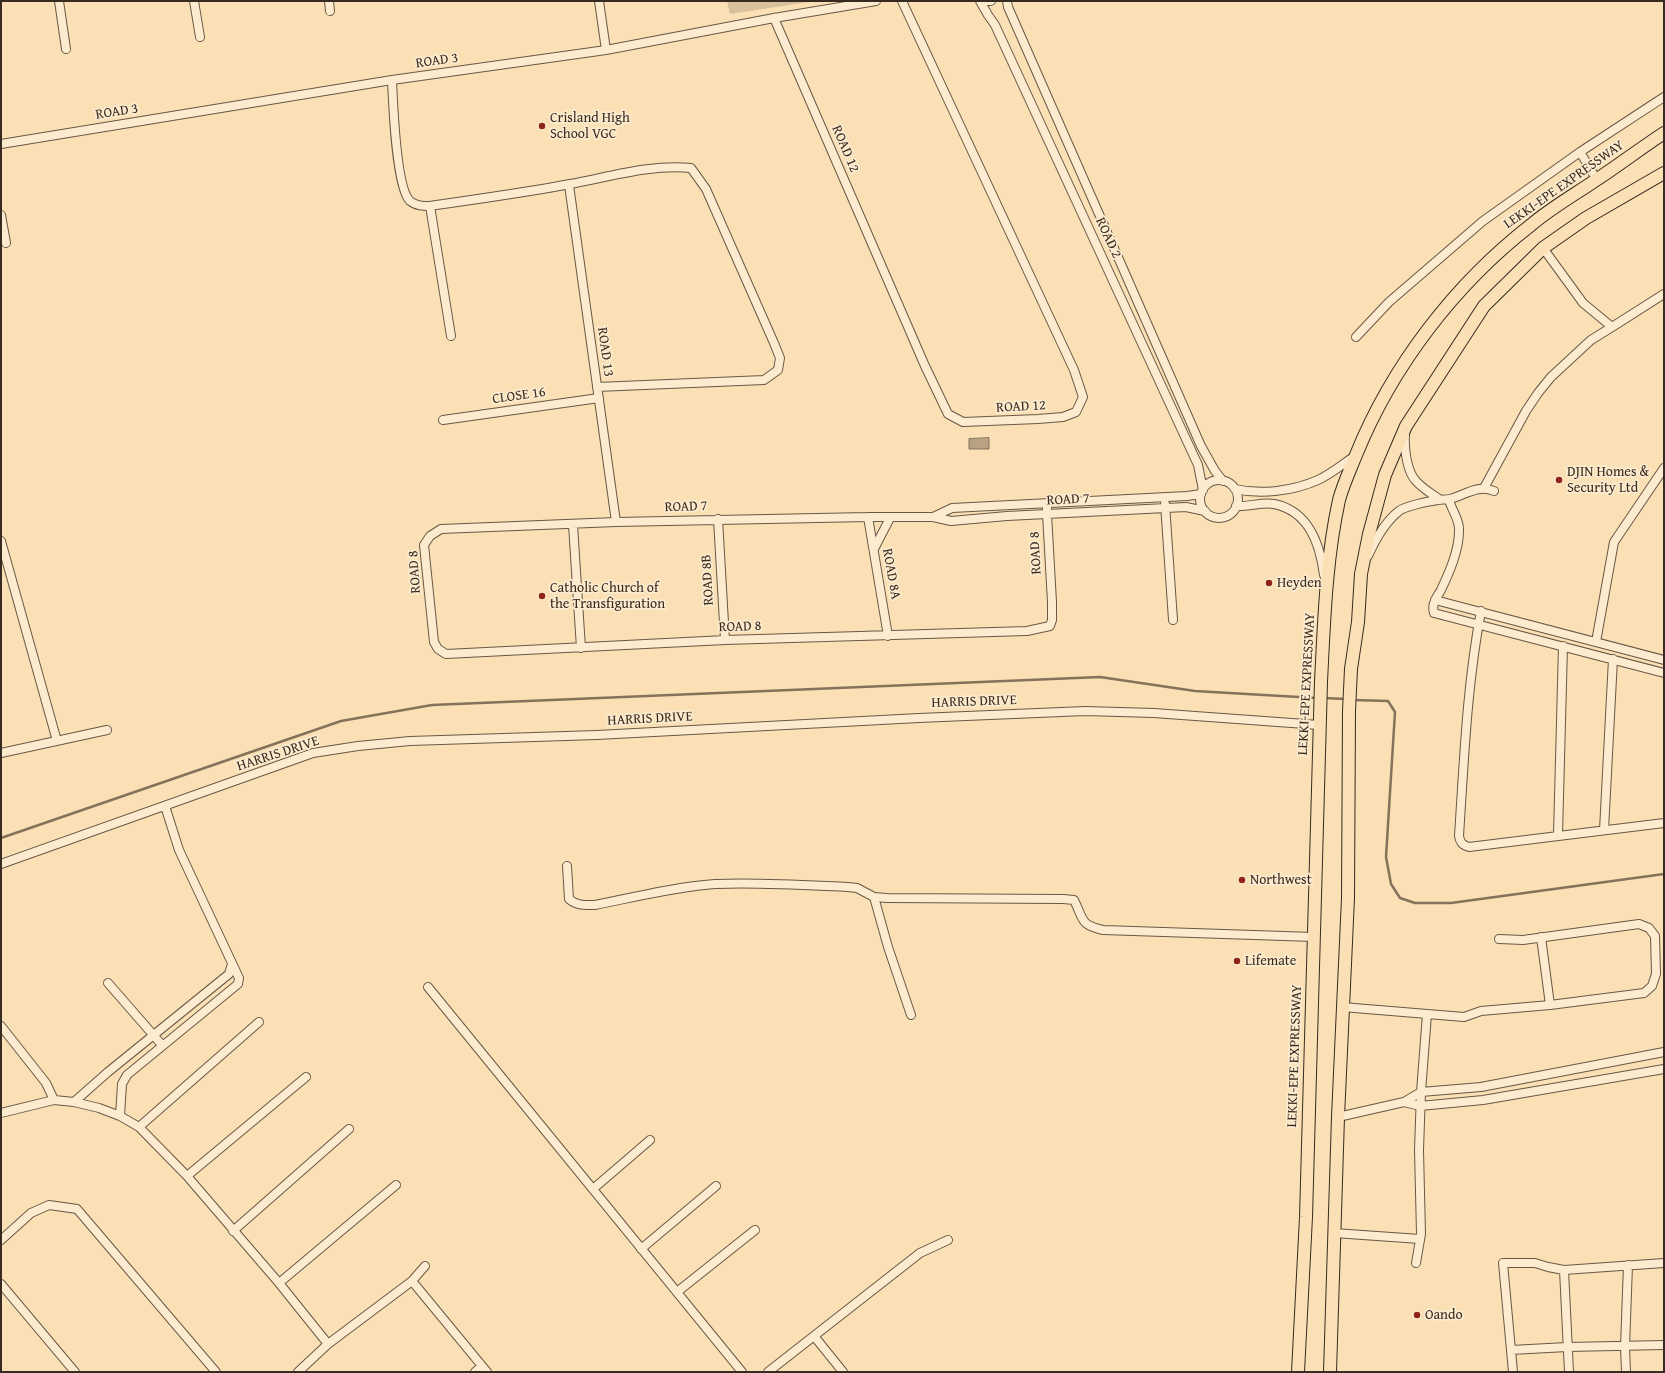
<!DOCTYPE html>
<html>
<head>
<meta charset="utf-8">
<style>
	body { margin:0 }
	#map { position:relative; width:1665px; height:1373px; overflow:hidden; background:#fae0b4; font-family:"Gentium Book Plus",serif }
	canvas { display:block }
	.frame { position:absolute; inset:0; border:2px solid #372a20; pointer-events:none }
</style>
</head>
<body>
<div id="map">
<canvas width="1665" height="1373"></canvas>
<div class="frame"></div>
</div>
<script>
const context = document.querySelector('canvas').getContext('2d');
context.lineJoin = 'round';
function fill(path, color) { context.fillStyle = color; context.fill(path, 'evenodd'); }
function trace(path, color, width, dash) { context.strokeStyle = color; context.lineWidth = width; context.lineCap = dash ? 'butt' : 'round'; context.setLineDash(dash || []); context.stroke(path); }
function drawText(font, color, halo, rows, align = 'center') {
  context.font = font + ' "Gentium Book Plus",serif'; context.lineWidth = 3.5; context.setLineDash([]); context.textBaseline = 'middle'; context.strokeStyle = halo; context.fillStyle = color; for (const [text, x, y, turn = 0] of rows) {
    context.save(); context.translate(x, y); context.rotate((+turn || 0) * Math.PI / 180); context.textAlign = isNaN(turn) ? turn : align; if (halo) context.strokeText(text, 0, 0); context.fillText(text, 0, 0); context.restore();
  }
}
const green = new Path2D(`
	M 727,1 L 816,1 L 730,14 Z`);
const water = new Path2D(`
	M 989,438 L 989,449 L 969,449 L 969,439 Z`);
const stream = new Path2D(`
	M 1323,698 L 1346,699
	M 1353,700 L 1388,701 L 1395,712 L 1386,857 L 1391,884 L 1400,898 L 1415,903 L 1451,903 L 1664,874
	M 1,838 L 341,721 L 432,705 L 1100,677 L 1195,691 L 1316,698`);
const minor = new Path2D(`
	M 59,1 L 66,49
	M 194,1 L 200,37
	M 329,1 L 330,11
	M 599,1 L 606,50
	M 980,1 L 988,15 L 995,25 L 1198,465 L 1203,490
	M 983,1 L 991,1
	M 1007,1 L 1008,7 L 1201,446 L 1215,471 L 1223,481
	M 774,18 L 925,366 L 948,414 L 963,422 L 1038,419 L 1063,417 L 1076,412 L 1083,397 L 1074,370 L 902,1
	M 392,80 C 393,102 396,188 410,201 C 416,206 423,206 430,206 C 477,199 523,193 570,184 C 609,177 650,164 691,168 L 706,189 L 774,343 L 780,358 L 778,370 L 764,380 L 597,387
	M 1,144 L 392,80 L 606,50 L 774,18 L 876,1
	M 1580,152 L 1597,180
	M 569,185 L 616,522
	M 430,206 L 451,336
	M 1,215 L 6,243
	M 1543,248 L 1583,303 L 1612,327 L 1664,294
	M 1356,337 L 1389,302 L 1483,221 L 1580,152 L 1664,97
	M 443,420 L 599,398
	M 1405,436 C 1404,448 1407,472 1416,481 C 1422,488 1432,494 1439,499
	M1200 499a19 19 0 1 1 38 0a19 19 0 1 1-38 0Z
	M 1484,488 L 1526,411 L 1538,393 L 1551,377 L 1591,340 L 1612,327
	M 1235,489 C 1261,495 1293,491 1318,480 C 1331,474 1343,464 1355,456
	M 1449,500 C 1452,511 1460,520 1459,531 C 1459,551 1449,573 1441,590 C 1439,594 1436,597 1435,601 C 1433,604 1433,609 1434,613 L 1664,673
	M 1047,503 L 1047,514 L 1052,602 L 1052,620 L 1050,626 L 1027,631 L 725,640 L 446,654 L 438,649 L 434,642 L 424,545 L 430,536 L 441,529 L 616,522 L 868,517 L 933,517 L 951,521 L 1007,516 L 1186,507 L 1205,511
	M 1165,504 L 1173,620
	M 1236,506 C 1248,507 1262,502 1274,504 C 1309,511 1320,544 1324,575
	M 868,517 L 888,636
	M 933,517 L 952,508 L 1187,496 L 1201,494
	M 718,519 L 725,640
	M 573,525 L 581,648
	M 1,541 L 57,741
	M 874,549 L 890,518
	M 1368,556 C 1375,540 1385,522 1399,511 C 1405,506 1430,501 1438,500 C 1442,499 1446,500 1450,499 C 1465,495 1478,484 1494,491
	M 1435,600 L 1664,660
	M 1481,611 C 1467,685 1464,760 1459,836 C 1460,842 1462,845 1469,847 L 1664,823
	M 1596,642 L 1614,542 L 1664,468
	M 1,753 L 107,730
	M 1604,830 L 1613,659
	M 1558,835 L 1563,646
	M 1,864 L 313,753 L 358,746 L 410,741 L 597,735 L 919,718 L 1085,711 L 1154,713 L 1319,725
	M 567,866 L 569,899 C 577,906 585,905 595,905 C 635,897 675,887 715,884 C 759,882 804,885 848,887 L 857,888 L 874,897 L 887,898 L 1063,899 L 1074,900 C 1084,920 1080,925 1103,930 L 1314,937
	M 874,897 L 888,947 L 911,1015
	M 1541,937 L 1550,1005
	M 108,983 L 162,1045
	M 428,987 L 742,1372
	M 1342,1007 L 1464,1017 L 1481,1011 L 1550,1005 L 1644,993 L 1652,986 L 1656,974 L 1655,936 L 1649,928 L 1639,924 L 1523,940 L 1499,939
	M 1,1026 L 46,1083 L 54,1100
	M 74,1102 L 108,1072 L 229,974 L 232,964
	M 1404,1102 L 1420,1106 L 1483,1100 L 1664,1069
	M 1,1113 L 54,1100 L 74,1102 L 99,1108 L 120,1116 L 139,1127 L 187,1176 L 279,1283 L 328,1344
	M 120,1116 L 122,1084 L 127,1075 L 238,984 L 239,978 L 179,850 L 165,806
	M 1338,1117 L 1404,1102 L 1421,1092 L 1481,1087 L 1664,1052
	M 139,1127 L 259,1022
	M 187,1176 L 306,1077
	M 593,1189 L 650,1140
	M 233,1231 L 349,1129
	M 1334,1233 L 1420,1239
	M 1,1240 L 31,1213 L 49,1205 L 77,1209 L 216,1372
	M 641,1249 L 716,1186
	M 1416,1263 L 1421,1234 L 1419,1150 L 1421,1092 L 1427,1014
	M 1564,1270 L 1569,1372
	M 412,1281 L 487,1372
	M 279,1283 L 396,1185
	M 1,1284 L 75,1372
	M 677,1292 L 755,1230
	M 814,1336 L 843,1372
	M 1511,1350 L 1567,1347 L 1664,1345
	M 298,1372 L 328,1344 L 412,1281 L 425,1266
	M 475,1372 L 482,1366
	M 768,1372 L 920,1253 L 948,1240
	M 1513,1372 L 1503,1263 L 1535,1263 L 1548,1267 L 1564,1270 L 1664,1263
	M 1626,1372 L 1625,1347 L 1628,1265`);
const highway = new Path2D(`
	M 1298,1372 L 1306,1217 L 1321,682 C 1324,622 1326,559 1339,500 C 1343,485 1350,470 1356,455 C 1392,366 1455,284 1531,225 C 1551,208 1574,195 1596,180 C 1619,165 1641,148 1664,133
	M 1330,1372 L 1338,1117 L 1348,898 L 1349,711 L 1351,669 L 1358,622 L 1361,574 L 1369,534 L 1385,475 L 1406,426 L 1484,306 L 1543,248 L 1586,218 L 1664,173`);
const markers = [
	[542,126,4,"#8f2418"],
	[1559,480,4,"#8f2418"],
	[1269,583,4,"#8f2418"],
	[542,596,4,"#8f2418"],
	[1242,880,4,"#8f2418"],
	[1237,961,4,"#8f2418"],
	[1417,1315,4,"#8f2418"]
];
const streetNames = [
	["ROAD 3",437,61,-8],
	["ROAD 3",117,112,-9],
	["ROAD 12",845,149,67],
	["LEKKI-EPE EXPRESSWAY",1564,185,-35],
	["ROAD 2",1108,238,65],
	["ROAD 13",605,352,82],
	["CLOSE 16",519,396,-8],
	["ROAD 12",1021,407,-3],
	["ROAD 7",1068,500,-3],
	["ROAD 7",686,507,-2],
	["ROAD 8",1036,553,-93],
	["ROAD 8",415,572,-94],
	["ROAD 8A",891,574,80],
	["ROAD 8B",708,580,-93],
	["ROAD 8",740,627,-2],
	["LEKKI-EPE EXPRESSWAY",1307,684,-87],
	["HARRIS DRIVE",974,702,-2],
	["HARRIS DRIVE",650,719,-3],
	["HARRIS DRIVE",278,754,-18],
	["LEKKI-EPE EXPRESSWAY",1295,1056,-88]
];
const poiNames = [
	["Crisland High",550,118],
	["School VGC",550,134],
	["DJIN Homes &",1567,472],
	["Security Ltd",1567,488],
	["Heyden",1277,583],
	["Catholic Church of",550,588],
	["the Transfiguration",550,604],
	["Northwest",1250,880],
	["Lifemate",1245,961],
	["Oando",1425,1315]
];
fill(green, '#d9c19b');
fill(water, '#b8a282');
trace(water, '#84725b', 1);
trace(stream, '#84725b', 2.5);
trace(minor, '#685845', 10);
trace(highway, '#372a20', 14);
trace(minor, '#fcebce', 8);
trace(highway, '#fae0b4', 12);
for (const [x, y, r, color] of markers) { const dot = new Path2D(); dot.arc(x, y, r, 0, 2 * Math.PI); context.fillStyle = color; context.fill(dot); trace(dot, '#fcebce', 1.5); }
drawText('14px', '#372a20', '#fcebce', streetNames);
drawText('14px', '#372a20', '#fcebce', poiNames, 'left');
</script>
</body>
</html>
